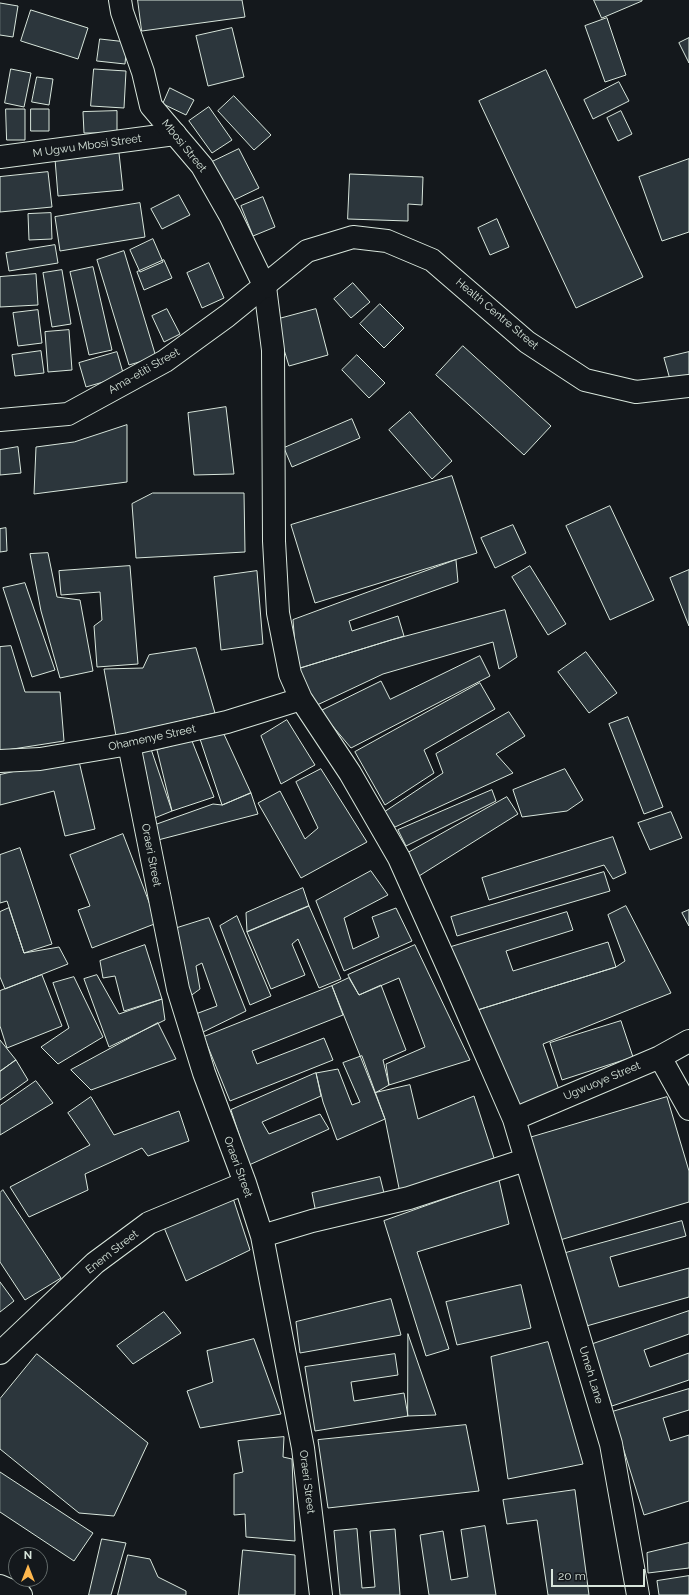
<!DOCTYPE html>
<html>
<head>
<meta charset="utf-8">
<style>
	body { margin:0 }
	#map { position:relative; width:689px; height:1595px; overflow:hidden; background:#14181c; font-family:Raleway,sans-serif }
	canvas { display:block }
	.north { position:absolute; left:8px; top:1547px; width:40px; height:40px; box-sizing:border-box; background:#14181c; border:1px solid #626a69; border-radius:50%; rotate:0deg; font-size:11px; font-weight:700; line-height:16px; text-align:center; color:#d8e6dc }
	.north::after { content:''; display:block; margin:auto; width:14px; height:18px; background:#ffb74d; clip-path:polygon(50% 0,100% 100%,50% 72%,0 100%) }
	.scale { position:absolute; left:551px; top:1569px; width:94px; height:18px; box-sizing:border-box; border:2px solid #d8e6dc; border-top:0; padding-left:5px; font-size:12px; line-height:14px; white-space:nowrap; color:#d8e6dc; -webkit-text-stroke:3px #14181c; paint-order:stroke }
</style>
</head>
<body>
<div id="map">
<canvas width="689" height="1595"></canvas>
<div class="north">N</div>
<div class="scale">20 m</div>
</div>
<script>
const context = document.querySelector('canvas').getContext('2d');
context.lineJoin = 'round';
function fill(path, color) { context.fillStyle = color; context.fill(path, 'evenodd'); }
function trace(path, color, width, dash) { context.strokeStyle = color; context.lineWidth = width; context.lineCap = dash ? 'butt' : 'round'; context.setLineDash(dash || []); context.stroke(path); }
function drawText(font, color, halo, rows, align = 'center') {
  context.font = font + ' Raleway,sans-serif'; context.lineWidth = 3; context.setLineDash([]); context.textBaseline = 'middle'; context.strokeStyle = halo; context.fillStyle = color; for (const [text, x, y, turn = 0] of rows) {
    context.save(); context.translate(x, y); context.rotate((+turn || 0) * Math.PI / 180); context.textAlign = isNaN(turn) ? turn : align; if (halo) context.strokeText(text, 0, 0); context.fillText(text, 0, 0); context.restore();
  }
}
const building = new Path2D(`
	M 138,0 L 242,0 L 245,17 L 142,31 Z
	M 594,0 L 642,0 L 642,1 L 602,18 Z
	M 0,3 L 18,6 L 13,37 L 0,35 Z
	M 31,10 L 88,28 L 78,59 L 21,41 Z
	M 607,18 L 626,75 L 605,82 L 585,26 Z
	M 232,28 L 244,77 L 208,86 L 196,36 Z
	M 689,38 L 689,63 L 679,43 Z
	M 100,39 L 127,42 L 125,64 L 97,61 Z
	M 11,69 L 31,73 L 24,107 L 5,103 Z
	M 94,69 L 126,71 L 124,108 L 91,106 Z
	M 546,70 L 643,277 L 576,308 L 479,101 Z
	M 37,77 L 53,79 L 49,105 L 32,102 Z
	M 619,82 L 629,101 L 593,119 L 584,100 Z
	M 170,88 L 194,100 L 186,115 L 163,104 Z
	M 234,96 L 271,135 L 254,150 L 218,111 Z
	M 209,107 L 232,140 L 212,153 L 189,121 Z
	M 6,109 L 25,109 L 25,140 L 7,140 Z
	M 31,109 L 49,109 L 49,131 L 31,131 Z
	M 117,111 L 117,133 L 84,133 L 83,112 Z
	M 621,111 L 632,134 L 618,141 L 607,118 Z
	M 239,149 L 259,188 L 232,201 L 212,162 Z
	M 119,153 L 123,190 L 58,196 L 55,159 Z
	M 689,159 L 689,232 L 662,241 L 639,177 Z
	M 48,172 L 52,207 L 0,212 L 0,177 Z
	M 350,174 L 423,177 L 422,205 L 408,204 L 408,221 L 348,219 Z
	M 179,195 L 190,215 L 162,229 L 151,209 Z
	M 263,197 L 275,227 L 253,236 L 241,206 Z
	M 140,203 L 145,237 L 60,251 L 55,217 Z
	M 51,213 L 52,239 L 29,240 L 28,214 Z
	M 497,219 L 509,247 L 490,255 L 478,228 Z
	M 153,239 L 163,262 L 140,272 L 130,250 Z
	M 55,245 L 58,263 L 9,271 L 6,253 Z
	M 124,251 L 156,357 L 129,365 L 97,260 Z
	M 164,260 L 172,278 L 144,290 L 137,272 Z
	M 209,263 L 224,298 L 202,308 L 187,273 Z
	M 93,267 L 112,350 L 89,355 L 70,272 Z
	M 62,270 L 71,324 L 52,327 L 43,273 Z
	M 36,274 L 38,305 L 0,307 L 0,277 Z
	M 353,283 L 370,302 L 351,318 L 334,299 Z
	M 380,304 L 404,328 L 384,348 L 360,324 Z
	M 167,309 L 180,334 L 164,342 L 152,316 Z
	M 316,309 L 328,355 L 289,366 L 275,320 Z
	M 38,310 L 42,343 L 18,346 L 13,313 Z
	M 69,330 L 72,370 L 48,372 L 45,332 Z
	M 463,346 L 551,426 L 524,455 L 436,375 Z
	M 41,351 L 44,373 L 15,376 L 12,355 Z
	M 117,352 L 124,376 L 86,387 L 79,363 Z
	M 689,352 L 689,379 L 671,383 L 664,358 Z
	M 357,355 L 385,383 L 369,398 L 342,370 Z
	M 226,407 L 234,474 L 194,475 L 188,413 Z
	M 410,412 L 452,461 L 432,479 L 389,430 Z
	M 352,419 L 360,438 L 292,467 L 284,448 Z
	M 127,425 L 127,482 L 34,494 L 36,447 L 74,442 Z
	M 18,447 L 21,473 L 0,475 L 0,450 Z
	M 452,476 L 477,553 L 315,603 L 291,525 Z
	M 153,493 L 244,493 L 245,552 L 136,558 L 132,504 Z
	M 610,506 L 654,600 L 610,620 L 566,526 Z
	M 513,525 L 526,553 L 495,568 L 481,538 Z
	M 6,528 L 7,551 L 0,552 L 0,529 Z
	M 48,553 L 57,597 L 80,600 L 93,671 L 60,678 L 41,611 L 30,554 Z
	M 456,560 L 458,582 L 349,621 L 352,631 L 398,616 L 404,636 L 297,669 L 293,620 Z
	M 130,566 L 138,664 L 97,667 L 94,626 L 102,620 L 100,592 L 61,595 L 59,571 Z
	M 530,566 L 566,624 L 548,635 L 512,577 Z
	M 689,570 L 689,626 L 670,578 Z
	M 257,571 L 263,644 L 221,650 L 214,577 Z
	M 25,583 L 55,670 L 32,677 L 3,588 Z
	M 505,610 L 517,657 L 499,669 L 493,642 L 383,674 L 315,706 L 297,669 L 391,640 Z
	M 11,646 L 25,692 L 60,692 L 64,741 L 0,751 L 0,647 Z
	M 196,648 L 215,713 L 116,736 L 104,669 L 143,668 L 149,655 Z
	M 586,652 L 617,693 L 589,713 L 558,672 Z
	M 480,656 L 490,676 L 351,748 L 320,711 L 381,681 L 390,699 Z
	M 480,683 L 495,709 L 424,750 L 434,773 L 385,805 L 355,752 Z
	M 509,712 L 525,736 L 496,754 L 513,773 L 395,827 L 384,812 L 443,773 L 436,754 Z
	M 628,717 L 663,807 L 644,814 L 609,724 Z
	M 287,720 L 315,765 L 281,784 L 261,736 Z
	M 223,732 L 251,793 L 222,805 L 200,739 Z
	M 192,741 L 214,797 L 172,811 L 157,750 Z
	M 151,749 L 172,811 L 152,819 L 138,752 Z
	M 78,757 L 95,829 L 65,836 L 54,791 L 0,805 L 0,775 Z
	M 321,769 L 367,842 L 301,878 L 258,803 L 280,791 L 305,839 L 318,828 L 296,782 Z
	M 565,769 L 583,800 L 567,811 L 522,817 L 513,790 Z
	M 492,790 L 496,801 L 406,846 L 398,830 Z
	M 251,793 L 258,814 L 158,840 L 154,825 L 213,804 L 222,805 Z
	M 507,797 L 518,814 L 419,876 L 406,854 Z
	M 671,812 L 682,838 L 650,850 L 638,823 Z
	M 123,834 L 157,923 L 92,948 L 78,910 L 90,906 L 70,855 Z
	M 613,837 L 626,873 L 613,879 L 604,865 L 489,900 L 482,878 Z
	M 20,848 L 52,944 L 24,953 L 7,901 L 0,903 L 0,855 Z
	M 371,871 L 388,895 L 344,918 L 353,949 L 379,937 L 372,917 L 396,908 L 412,941 L 344,971 L 316,901 Z
	M 604,872 L 610,891 L 457,936 L 451,917 Z
	M 303,888 L 309,906 L 247,932 L 246,913 Z
	M 309,906 L 341,979 L 319,988 L 298,939 L 292,944 L 305,975 L 271,989 L 247,932 Z
	M 626,906 L 671,993 L 543,1044 L 559,1090 L 519,1107 L 471,1012 L 616,967 L 625,961 L 608,915 Z
	M 9,908 L 24,953 L 59,947 L 68,964 L 5,989 L 0,977 L 0,912 Z
	M 689,910 L 689,926 L 682,913 Z
	M 567,912 L 573,930 L 506,951 L 513,971 L 608,942 L 616,967 L 471,1012 L 451,947 Z
	M 237,916 L 271,996 L 250,1005 L 220,926 Z
	M 209,918 L 246,1011 L 199,1034 L 193,1015 L 217,1006 L 202,963 L 196,966 L 200,989 L 189,997 L 174,929 Z
	M 145,945 L 162,999 L 124,1011 L 115,976 L 103,978 L 100,961 Z
	M 415,945 L 470,1060 L 389,1085 L 386,1064 L 425,1047 L 399,978 L 359,995 L 348,975 Z
	M 42,975 L 62,1026 L 7,1048 L 0,1026 L 0,991 Z
	M 97,975 L 119,1014 L 162,999 L 165,1020 L 109,1047 L 84,979 Z
	M 74,977 L 103,1037 L 58,1064 L 41,1047 L 69,1028 L 53,983 Z
	M 349,978 L 359,995 L 381,985 L 406,1050 L 383,1060 L 389,1085 L 375,1093 L 332,986 Z
	M 332,986 L 343,1015 L 252,1051 L 257,1064 L 324,1038 L 333,1060 L 230,1101 L 204,1037 Z
	M 621,1021 L 633,1057 L 562,1080 L 550,1043 Z
	M 158,1023 L 176,1059 L 91,1090 L 71,1070 Z
	M 0,1040 L 16,1060 L 0,1071 Z
	M 362,1056 L 385,1119 L 337,1140 L 323,1102 L 316,1073 L 338,1069 L 352,1105 L 360,1102 L 343,1063 Z
	M 16,1060 L 28,1080 L 0,1100 L 0,1072 Z
	M 316,1073 L 321,1096 L 262,1122 L 269,1134 L 320,1114 L 329,1129 L 249,1165 L 231,1110 Z
	M 36,1081 L 53,1103 L 0,1135 L 0,1106 Z
	M 410,1085 L 418,1119 L 474,1096 L 495,1161 L 400,1193 L 385,1119 L 375,1093 Z
	M 91,1097 L 114,1135 L 179,1111 L 189,1141 L 148,1156 L 142,1148 L 85,1174 L 88,1190 L 29,1217 L 10,1187 L 90,1145 L 68,1113 Z
	M 667,1097 L 689,1171 L 689,1202 L 560,1240 L 529,1138 Z
	M 380,1177 L 385,1197 L 316,1213 L 312,1193 Z
	M 499,1180 L 509,1224 L 417,1252 L 449,1349 L 426,1356 L 384,1221 Z
	M 3,1190 L 61,1278 L 25,1300 L 0,1262 L 0,1193 Z
	M 232,1195 L 250,1250 L 186,1281 L 163,1225 Z
	M 682,1221 L 686,1236 L 610,1257 L 619,1287 L 689,1268 L 689,1297 L 583,1327 L 562,1254 Z
	M 0,1282 L 14,1301 L 0,1312 Z
	M 521,1285 L 531,1328 L 457,1345 L 446,1302 Z
	M 391,1299 L 401,1335 L 300,1353 L 296,1322 Z
	M 689,1311 L 689,1334 L 644,1350 L 650,1367 L 689,1353 L 689,1380 L 612,1406 L 590,1345 Z
	M 164,1312 L 181,1333 L 133,1364 L 117,1346 Z
	M 408,1334 L 436,1415 L 408,1416 Z
	M 254,1339 L 281,1414 L 200,1428 L 187,1391 L 213,1382 L 207,1351 Z
	M 548,1342 L 583,1464 L 508,1479 L 491,1357 Z
	M 37,1354 L 148,1443 L 114,1516 L 79,1513 L 0,1449 L 0,1399 Z
	M 395,1354 L 398,1375 L 351,1382 L 354,1401 L 404,1393 L 408,1416 L 315,1431 L 305,1367 Z
	M 689,1389 L 689,1410 L 663,1418 L 670,1441 L 689,1435 L 689,1501 L 644,1515 L 612,1412 Z
	M 466,1425 L 479,1491 L 328,1508 L 318,1440 Z
	M 284,1437 L 283,1457 L 292,1459 L 295,1541 L 246,1537 L 245,1514 L 234,1515 L 234,1474 L 243,1472 L 238,1441 Z
	M 0,1472 L 93,1533 L 74,1561 L 0,1512 Z
	M 575,1490 L 589,1595 L 548,1595 L 537,1520 L 507,1524 L 503,1500 Z
	M 485,1526 L 496,1595 L 429,1595 L 420,1535 L 443,1531 L 451,1580 L 468,1577 L 461,1530 Z
	M 357,1529 L 362,1588 L 375,1587 L 370,1531 L 395,1529 L 400,1595 L 340,1595 L 334,1531 Z
	M 102,1539 L 126,1543 L 111,1595 L 89,1595 Z
	M 689,1543 L 689,1568 L 648,1573 L 647,1553 Z
	M 243,1550 L 295,1555 L 295,1595 L 239,1595 Z
	M 128,1555 L 150,1559 L 158,1577 L 186,1591 L 186,1595 L 118,1595 Z
	M 689,1576 L 689,1595 L 659,1595 L 657,1581 Z`);
const street = new Path2D(`
	M 0,157 L 175,134
	M 265,287 L 273,350 L 274,541 L 278,613 L 290,674 L 301,699 L 350,773 L 399,858 L 450,972 L 514,1119 L 611,1444 L 638,1595
	M 129,744 L 178,989 L 204,1073 L 245,1183 L 262,1236 L 303,1448 L 321,1595
	M 0,761 L 40,759 L 129,744 L 227,722 L 301,699
	M 660,1057 L 689,1109
	M 514,1119 L 660,1057 L 689,1041
	M 262,1236 L 312,1221 L 409,1198 L 525,1160
	M 0,1353 L 95,1263 L 149,1223 L 245,1183
	M 0,1586 L 21,1595`);
const secondary = new Path2D(`
	M 120,0 L 122,12 L 143,72 L 151,106 L 202,166 L 230,215 L 265,287
	M 0,420 L 68,414 L 165,361 L 227,316 L 307,251 L 353,237 L 387,241 L 432,260 L 527,342 L 585,380 L 636,392 L 689,386`);
const streetNames = [
	["M Ugwu Mbosi Street",87,146,-8],
	["Mbosi Street",184,146,51],
	["Health Centre Street",497,314,40],
	["Ama-etiti Street",144,371,-30],
	["Ohamenye Street",152,738,-12],
	["Oraeri Street",151,855,79],
	["Ugwuoye Street",602,1081,-23],
	["Oraeri Street",238,1167,70],
	["Enem Street",112,1252,-38],
	["Umeh Lane",591,1375,73],
	["Oraeri Street",307,1482,83]
];
fill(building, '#2c363c');
trace(building, '#d8e6dc', 1);
trace(street, '#d8e6dc', 24);
trace(secondary, '#d8e6dc', 24);
trace(street, '#14181c', 22);
trace(secondary, '#14181c', 22);
drawText('11px', '#d8e6dc', '#14181c', streetNames);
</script>
</body>
</html>
